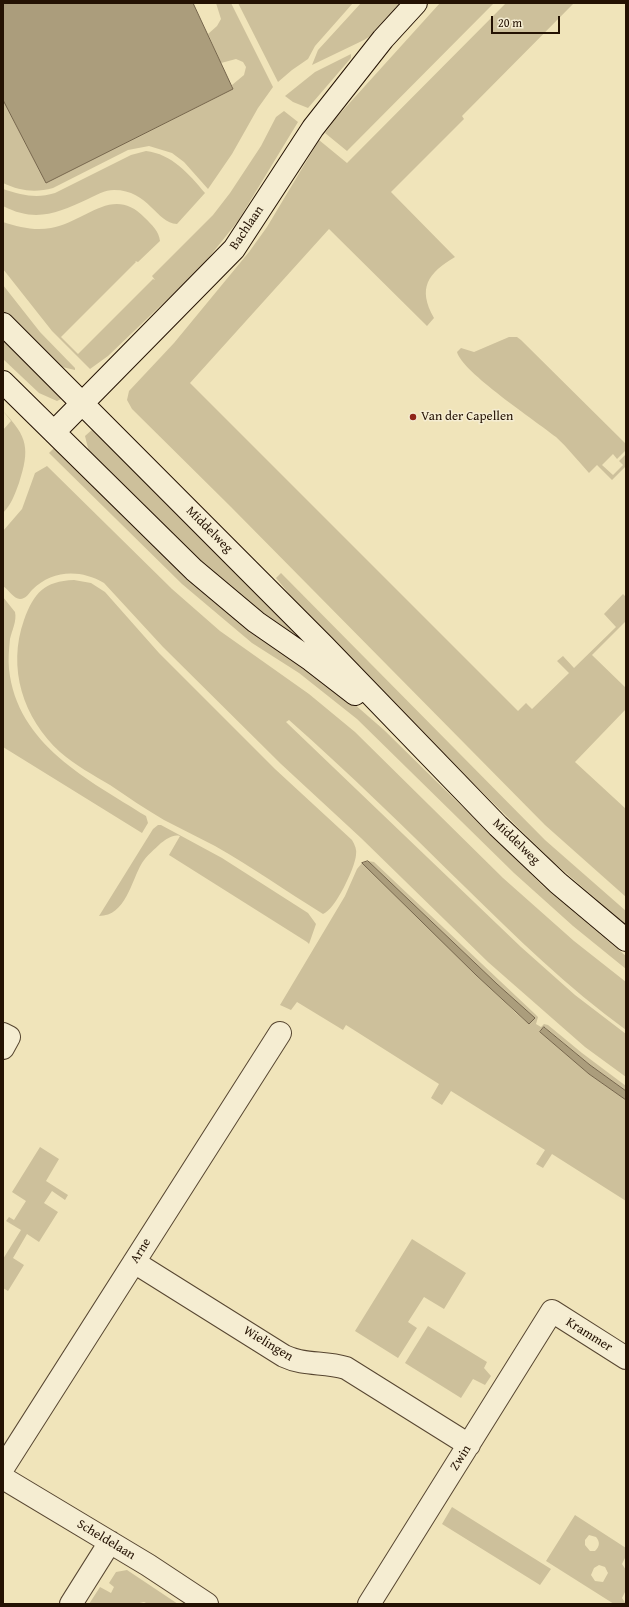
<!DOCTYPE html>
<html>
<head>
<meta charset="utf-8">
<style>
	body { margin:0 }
	#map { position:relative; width:629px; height:1607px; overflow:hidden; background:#f0e4ba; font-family:"Gentium Book Plus",serif }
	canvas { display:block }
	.frame { position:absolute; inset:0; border:4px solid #241203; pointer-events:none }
	.scale { position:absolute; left:491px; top:16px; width:69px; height:18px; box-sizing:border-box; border:2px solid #241203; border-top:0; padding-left:5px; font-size:12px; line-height:14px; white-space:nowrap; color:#241203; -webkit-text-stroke:3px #f5edd2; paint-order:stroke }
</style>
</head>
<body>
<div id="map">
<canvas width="629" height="1607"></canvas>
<div class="frame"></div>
<div class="scale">20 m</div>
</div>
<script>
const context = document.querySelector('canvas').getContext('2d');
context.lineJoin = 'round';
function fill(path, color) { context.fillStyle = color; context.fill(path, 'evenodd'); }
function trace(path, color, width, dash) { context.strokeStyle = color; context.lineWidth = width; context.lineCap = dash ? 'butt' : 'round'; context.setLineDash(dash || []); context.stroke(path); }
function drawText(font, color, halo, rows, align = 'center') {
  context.font = font + ' "Gentium Book Plus",serif'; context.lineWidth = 3; context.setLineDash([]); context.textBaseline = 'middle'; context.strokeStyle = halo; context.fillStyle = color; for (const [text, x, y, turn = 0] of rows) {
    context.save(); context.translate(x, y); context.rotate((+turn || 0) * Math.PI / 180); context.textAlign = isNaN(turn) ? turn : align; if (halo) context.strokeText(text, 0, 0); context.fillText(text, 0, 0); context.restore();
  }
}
const green = new Path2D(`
	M 216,3 L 231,3 L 273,87 L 258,108 L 232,154 L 208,189 L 184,162 L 172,153 L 149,146 L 128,150 L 53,188 C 35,193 20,191 3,183 L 3,100 L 46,183 L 233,89 L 232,85 L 244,75 L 246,67 L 243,62 L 236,59 L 221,63 L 208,34 L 217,26 L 221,19 Z
	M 238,3 L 353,3 L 315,46 L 308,59 L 292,70 L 278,82 Z
	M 361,3 L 402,3 L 375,33 L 364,40 L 312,65 L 318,50 Z
	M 440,3 L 494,3 L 347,151 L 325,133 L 336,118 Z
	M 506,3 L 574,3 L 462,116 L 464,119 L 391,192 L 455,257 C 428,273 417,288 434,318 L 427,326 L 329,229 L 190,383 L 518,711 L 526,703 L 532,709 L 569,673 L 557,661 L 563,656 L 574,668 L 616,627 L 604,614 L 623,594 L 626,597 L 626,621 L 592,655 L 626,688 L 626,709 L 575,762 L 626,809 L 626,897 L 545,825 L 231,507 L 132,409 L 127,400 L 129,391 L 174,343 L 249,252 L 267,227 L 319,140 L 347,163 Z
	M 351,54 L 351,58 L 308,108 L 293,102 L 285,96 L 315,72 Z
	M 284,111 L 298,122 L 238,221 L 202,266 L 108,356 L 90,369 L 52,331 L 3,269 L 3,222 C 19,227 34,231 51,228 C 86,222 113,184 145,218 C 152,225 159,231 160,241 L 138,262 L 135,261 L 136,262 L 61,337 L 78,354 L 153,279 L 155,280 L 152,276 L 213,215 L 230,193 L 261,146 L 276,117 Z
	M 146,151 C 172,154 189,174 205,193 L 177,224 C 156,223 149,190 114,190 C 105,190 96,195 88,199 C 57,213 36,223 3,206 L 3,189 C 22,195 36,199 55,193 L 131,155 Z
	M 3,285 L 40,332 L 75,368 L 75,370 L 58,366 L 3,315 Z
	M 3,334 L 63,398 L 57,401 L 39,393 L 3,359 Z
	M 509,337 L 517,337 L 521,340 L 626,444 L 626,450 L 617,459 L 613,454 L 602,465 L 613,475 L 623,465 L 619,461 L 626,454 L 626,466 L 612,480 L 597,465 L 589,473 C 578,461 568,448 556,437 C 536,421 462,372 457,352 L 461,348 L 474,352 Z
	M 3,411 C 28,437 30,449 19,483 C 15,494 11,505 3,513 L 3,430 L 11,421 Z
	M 94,428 L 318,650 L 282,629 L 216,577 L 89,452 L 85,436 Z
	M 57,445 L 384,730 L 544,887 L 626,956 L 626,969 L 573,926 L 514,873 L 357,719 L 299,673 L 252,643 L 182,584 L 49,453 Z
	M 47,466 L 172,589 L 220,631 L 309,694 L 355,732 L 503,878 L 574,941 L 626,982 L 626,1030 C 568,988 516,937 465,887 C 407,830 349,773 289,720 L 286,722 L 521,947 L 575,995 L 626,1034 L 626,1077 L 585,1047 L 488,962 L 361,838 L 281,764 L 163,647 L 104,583 C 80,569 52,570 32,590 C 29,593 26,599 20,599 C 14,599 8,589 3,586 L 3,531 L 22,509 L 35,473 Z
	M 281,573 L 545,840 L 626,911 L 626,925 L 551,860 L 394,705 L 313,623 L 276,578 Z
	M 74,580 L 91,583 L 105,592 L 159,653 L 275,769 L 352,840 C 355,845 357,850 356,855 C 355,868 335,910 323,914 C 286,891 252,867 215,846 C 198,837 181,829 164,820 C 145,809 128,797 110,785 C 93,775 75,765 60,752 C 23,718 7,668 24,620 C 34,593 44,581 74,580 Z
	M 3,597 L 15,612 C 17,621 12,630 10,639 C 9,649 8,659 9,669 C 17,745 89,780 146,816 L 148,823 L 142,833 L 3,747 Z
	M 158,825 L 161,825 L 222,858 L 308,913 L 316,924 L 309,944 L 307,942 L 169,855 L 180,836 C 173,834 167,839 161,843 C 154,850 147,855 142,863 C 131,881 126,916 99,916 L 153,829 Z
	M 368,861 L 374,862 L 535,1014 L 538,1017 L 536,1024 L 541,1027 L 544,1024 L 548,1025 L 582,1053 L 626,1086 L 626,1091 L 590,1065 L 545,1027 L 540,1032 L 589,1074 L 626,1100 L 626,1201 L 552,1154 L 543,1168 L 536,1164 L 545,1150 L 451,1091 L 442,1105 L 431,1098 L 439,1084 L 346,1025 L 343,1030 L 297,1002 L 291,1010 L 280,1005 L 345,896 L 357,869 L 362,863 L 516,1013 L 529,1024 L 535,1018 L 497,984 Z
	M 40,1147 L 59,1159 L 46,1181 L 68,1195 L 65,1200 L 52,1191 L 44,1203 L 58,1212 L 39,1242 L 27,1234 L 13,1258 L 24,1265 L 8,1291 L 3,1288 L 3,1259 L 21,1230 L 6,1221 L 9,1217 L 14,1220 L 26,1201 L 12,1192 Z
	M 412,1239 L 466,1273 L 444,1309 L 424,1297 L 408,1322 L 417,1328 L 398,1358 L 355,1331 Z
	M 428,1326 L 487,1362 L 484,1368 L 491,1376 L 485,1385 L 473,1379 L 461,1398 L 405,1363 Z
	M 452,1507 L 551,1569 L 540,1585 L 442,1524 Z
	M 575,1515 L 626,1548 L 626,1556 L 622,1564 L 626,1570 L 626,1590 L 622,1598 L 626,1604 L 614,1604 L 546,1561 ZM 589,1535 L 596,1537 C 600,1542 600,1546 595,1551 L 590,1551 L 585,1545 L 585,1540 ZM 599,1565 L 605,1567 L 608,1573 L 603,1582 L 595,1581 L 591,1575 L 594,1568 Z
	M 127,1570 L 178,1604 L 148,1604 L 144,1602 L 135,1604 L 89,1604 L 100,1587 L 111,1593 L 114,1587 L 109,1583 L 116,1572 Z`);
const water = new Path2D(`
	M 3,3 L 193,3 L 233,89 L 46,183 L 3,100 Z
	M 368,861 L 497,984 L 535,1018 L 529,1024 L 476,975 L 362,863 Z
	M 544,1027 L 590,1065 L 626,1091 L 626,1100 L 589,1074 L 540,1032 Z`);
const street = new Path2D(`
	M 3,1034 L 9,1037 L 3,1048
	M 134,1262 L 284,1356 C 305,1366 324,1361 346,1368 L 469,1445
	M 3,1468 L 280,1033
	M 3,1478 L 148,1565 L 207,1604
	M 71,1604 L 110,1542
	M 369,1604 L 552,1311 L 626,1358`);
const secondary = new Path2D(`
	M 3,324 L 324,646 L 498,826 L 558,883 L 626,940
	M 3,382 L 194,570 L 256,622 L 311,660 L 355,694
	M 54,432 L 234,249 L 313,128 L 383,39 L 416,3`);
const markers = [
	[413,417,4,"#8f2418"]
];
const streetNames = [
	["Bachlaan",247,228,-56],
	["Middelweg",209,530,45],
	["Middelweg",516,842,44],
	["Arne",141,1251,-58],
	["Krammer",589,1335,32],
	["Wielingen",268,1344,31],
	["Zwin",461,1458,-58],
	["Scheldelaan",106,1540,31]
];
const poiNames = [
	["Van der Capellen",421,417]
];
fill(green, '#cdc09b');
fill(water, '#ab9d7c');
trace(water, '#75654c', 1);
trace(street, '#574631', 24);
trace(secondary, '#241203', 24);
trace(street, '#f5edd2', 22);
trace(secondary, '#f5edd2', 22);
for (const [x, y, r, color] of markers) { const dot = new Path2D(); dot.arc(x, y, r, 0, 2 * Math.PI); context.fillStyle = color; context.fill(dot); trace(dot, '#f5edd2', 1.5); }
drawText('13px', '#241203', '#f5edd2', streetNames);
drawText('13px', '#241203', '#f5edd2', poiNames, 'left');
</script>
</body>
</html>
